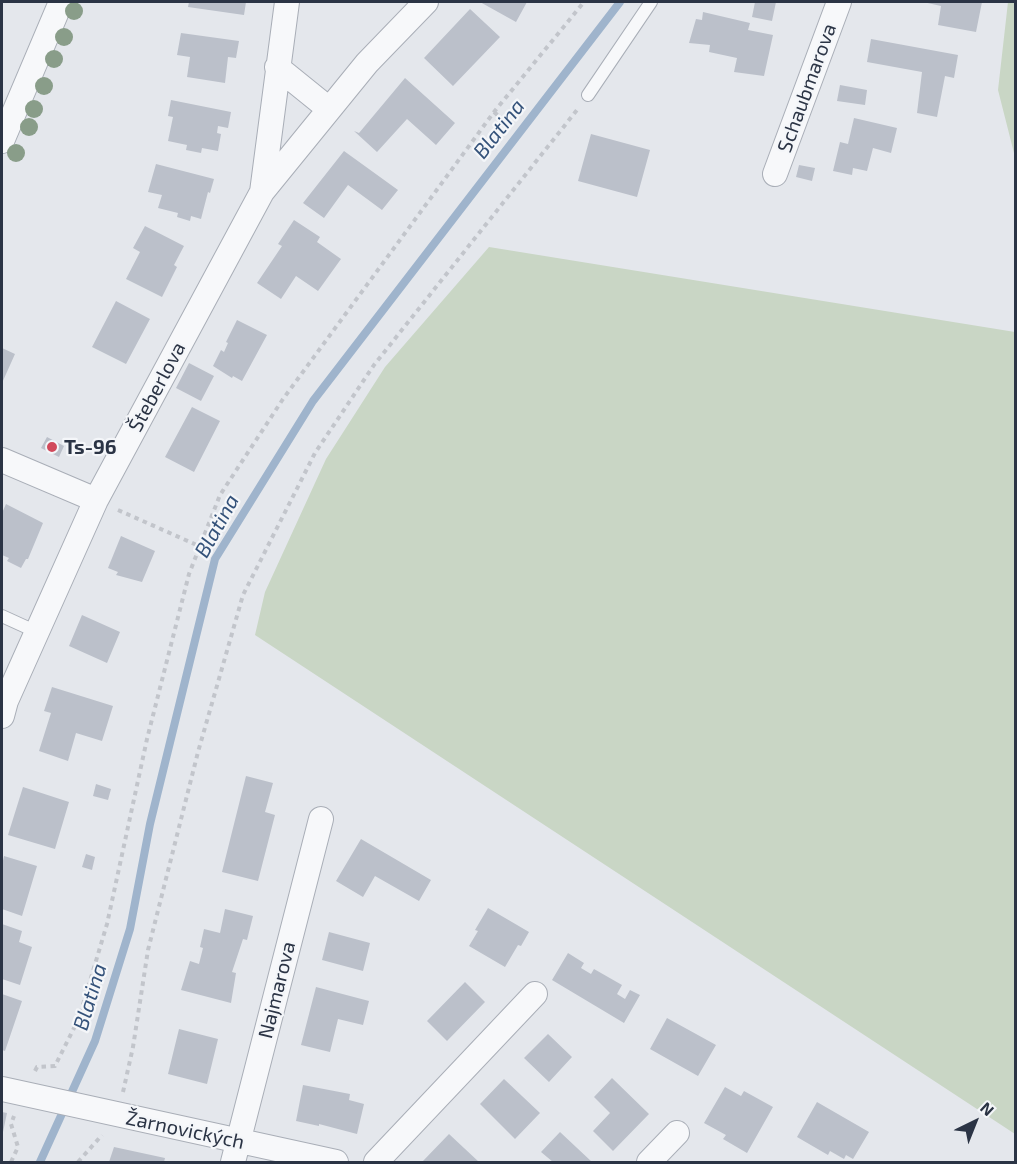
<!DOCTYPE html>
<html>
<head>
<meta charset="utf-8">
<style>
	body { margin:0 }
	#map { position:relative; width:1017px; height:1164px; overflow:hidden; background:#e4e7ec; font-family:"Exo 2",sans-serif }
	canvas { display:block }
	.frame { position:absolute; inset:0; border:3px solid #2b3445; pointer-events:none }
	.north { position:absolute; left:945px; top:1092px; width:60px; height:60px; -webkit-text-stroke:4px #f4f6f9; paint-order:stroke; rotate:43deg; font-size:16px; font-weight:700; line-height:24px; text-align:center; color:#2b3445 }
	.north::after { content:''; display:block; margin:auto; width:21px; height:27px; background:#2b3445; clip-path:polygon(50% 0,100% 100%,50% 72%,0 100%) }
</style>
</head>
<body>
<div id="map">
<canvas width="1017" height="1164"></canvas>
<div class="frame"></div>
<div class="north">N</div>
</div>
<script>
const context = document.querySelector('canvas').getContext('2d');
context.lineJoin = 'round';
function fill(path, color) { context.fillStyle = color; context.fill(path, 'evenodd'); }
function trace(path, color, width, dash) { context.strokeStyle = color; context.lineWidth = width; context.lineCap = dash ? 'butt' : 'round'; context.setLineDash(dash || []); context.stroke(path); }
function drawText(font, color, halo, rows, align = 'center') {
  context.font = font + ' "Exo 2",sans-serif'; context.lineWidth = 4.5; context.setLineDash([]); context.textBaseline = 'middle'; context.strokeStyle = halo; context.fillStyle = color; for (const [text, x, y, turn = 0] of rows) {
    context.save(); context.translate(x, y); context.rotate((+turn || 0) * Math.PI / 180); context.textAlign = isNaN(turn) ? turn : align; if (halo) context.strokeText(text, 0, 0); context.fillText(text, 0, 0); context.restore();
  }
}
const green = new Path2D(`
	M 1008,2 L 1015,2 L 1015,157 L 998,90 Z
	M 489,247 L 1015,332 L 1015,1134 L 255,635 L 265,592 L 326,459 L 385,367 Z`);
const stream = new Path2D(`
	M 40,1162 L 95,1041 L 130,929 L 150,824 L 215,559 L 313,401 L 620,2`);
const building = new Path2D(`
	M 189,2 L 246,2 L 244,15 L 188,7 Z
	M 480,2 L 527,2 L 516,22 Z
	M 755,2 L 776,2 L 772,21 L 752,17 Z
	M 923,2 L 982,2 L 976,32 L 938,25 L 941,6 Z
	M 470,9 L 500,37 L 453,86 L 424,58 Z
	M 703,12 L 750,23 L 748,30 L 773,35 L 764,76 L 734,72 L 737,58 L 709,52 L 710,45 L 689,43 L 696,19 L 702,20 Z
	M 181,33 L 239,41 L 236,58 L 228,57 L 225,83 L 187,77 L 190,57 L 177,55 Z
	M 871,39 L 958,55 L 954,78 L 945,76 L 937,117 L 917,113 L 922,72 L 867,62 Z
	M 405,78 L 455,123 L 436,145 L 407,119 L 377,152 L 354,131 L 359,133 Z
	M 840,85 L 867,90 L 865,105 L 837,101 Z
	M 171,100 L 231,112 L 228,128 L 218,126 L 217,133 L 221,134 L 218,151 L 202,148 L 201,153 L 186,150 L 187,145 L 168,141 L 173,117 L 168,116 Z
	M 854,118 L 897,128 L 891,153 L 873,148 L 867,171 L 853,168 L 852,175 L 833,171 L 840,142 L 848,144 Z
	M 591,134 L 650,150 L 637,197 L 578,181 Z
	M 344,151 L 398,190 L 382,210 L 348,185 L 324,218 L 303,203 Z
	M 156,164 L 214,179 L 210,193 L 208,192 L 201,219 L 191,216 L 190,221 L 177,217 L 178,213 L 158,208 L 162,195 L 148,192 Z
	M 799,165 L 815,168 L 812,181 L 796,177 Z
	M 294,220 L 320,237 L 317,242 L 341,259 L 318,291 L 296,276 L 281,299 L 257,283 L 282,246 L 278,244 Z
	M 145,226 L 184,246 L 174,265 L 177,267 L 162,297 L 126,279 L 140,252 L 133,248 Z
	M 116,301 L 150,319 L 126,364 L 92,347 Z
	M 237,320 L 267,335 L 242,381 L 233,376 L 232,378 L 213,366 L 221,350 L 224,352 L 228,343 L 226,342 Z
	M 2,348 L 15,354 L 2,383 Z
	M 189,363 L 214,376 L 201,401 L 176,388 Z
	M 192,407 L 220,421 L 194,472 L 165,457 Z
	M 47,437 L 64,446 L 59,457 L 41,448 Z
	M 6,504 L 43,523 L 28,559 L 26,559 L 21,568 L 7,561 L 9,558 L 2,555 L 2,513 Z
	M 121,536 L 155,551 L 142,582 L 116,575 L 118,572 L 108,568 Z
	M 82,615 L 120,632 L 107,663 L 69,646 Z
	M 52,687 L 113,706 L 102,741 L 76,733 L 68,761 L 39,751 L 51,713 L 44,711 Z
	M 246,776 L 273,783 L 265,812 L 275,815 L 258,881 L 222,872 Z
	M 96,784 L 111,789 L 108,800 L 93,796 Z
	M 23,787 L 69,802 L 55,849 L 8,835 Z
	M 361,839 L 431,880 L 419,901 L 375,876 L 363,897 L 336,881 Z
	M 86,854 L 95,857 L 92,870 L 82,867 Z
	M 4,856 L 37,866 L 22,916 L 2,909 L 2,865 Z
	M 488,908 L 529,932 L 521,946 L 518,945 L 505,967 L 469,946 L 478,931 L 475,930 Z
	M 225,909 L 253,916 L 247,940 L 243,939 L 232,972 L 236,973 L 231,1003 L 181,990 L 190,961 L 199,964 L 203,948 L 200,947 L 204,929 L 220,933 Z
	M 2,924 L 22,931 L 19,942 L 32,947 L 20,985 L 2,979 Z
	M 329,932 L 370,943 L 363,971 L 322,960 Z
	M 568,953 L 584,963 L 581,968 L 591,974 L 594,969 L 622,985 L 617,994 L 625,999 L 630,990 L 640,995 L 624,1023 L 552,980 Z
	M 465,982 L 485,1002 L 447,1041 L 427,1021 Z
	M 316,987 L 369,1001 L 363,1025 L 338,1019 L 330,1052 L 301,1045 Z
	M 2,994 L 22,1001 L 5,1051 L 2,1050 Z
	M 667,1018 L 716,1045 L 698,1076 L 650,1049 Z
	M 179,1029 L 218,1039 L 207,1084 L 168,1074 Z
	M 548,1034 L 572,1057 L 549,1082 L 524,1058 Z
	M 612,1078 L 649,1114 L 613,1151 L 593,1131 L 610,1113 L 594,1097 Z
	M 504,1079 L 540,1113 L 515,1139 L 480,1104 Z
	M 303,1085 L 350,1094 L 349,1100 L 364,1104 L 357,1134 L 319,1124 L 319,1126 L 296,1121 Z
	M 725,1087 L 741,1096 L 744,1091 L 773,1107 L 747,1153 L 723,1139 L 726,1135 L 704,1123 Z
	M 817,1102 L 869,1132 L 853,1159 L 846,1155 L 844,1159 L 830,1151 L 828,1155 L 797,1137 Z
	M 2,1112 L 7,1113 L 3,1132 L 2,1132 Z
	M 560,1132 L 592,1162 L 553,1162 L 541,1152 Z
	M 449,1134 L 479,1162 L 422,1162 Z
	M 114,1147 L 165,1158 L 164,1162 L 109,1162 Z`);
const path = new Path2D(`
	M 494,112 L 511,127
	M 118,510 L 199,546
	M 35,1071 L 37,1067 L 55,1066 L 79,1018 L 107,924 L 147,739 L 189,574 L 220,495 L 283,399 L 494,112 L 584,2
	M 123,1092 L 133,1047 L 148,950 L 198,752 L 243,595 L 315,453 L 374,365 L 577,110
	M 11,1162 L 18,1147 L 11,1124 L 14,1116
	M 78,1162 L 102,1135`);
const service = new Path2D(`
	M 588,95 L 651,2
	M 2,616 L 37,632`);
const minor = new Path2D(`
	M 277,67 L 329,109
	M 2,141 L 61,2
	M 775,174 L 839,2
	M 262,192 L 287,2
	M 2,460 L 96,500
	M 2,716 L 6,701 L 96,500 L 262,192 L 367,63 L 426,2
	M 2,1089 L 336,1162
	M 233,1162 L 321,819
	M 376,1162 L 535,994
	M 649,1162 L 677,1133`);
const trees = [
	[74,11],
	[64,37],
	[54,59],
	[44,86],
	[34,109],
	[29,127],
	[16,153]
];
const markers = [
	[52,447,6,"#d1495b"]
];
const streetNames = [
	["Schaubmarova",807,88,-70],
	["Šteberlova",157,387,-62],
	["Najmarova",277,990,-76],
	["Žarnovických",185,1130,12]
];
const poiNames = [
	["Ts-96",64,447]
];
const waterNames = [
	["Blatina",499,129,-52],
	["Blatina",217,526,-61],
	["Blatina",90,997,-73]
];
fill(green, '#c9d6c5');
trace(stream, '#9fb4cc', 8);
fill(building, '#bbc0ca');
trace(service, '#a9aeb7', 14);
trace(minor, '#a9aeb7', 26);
trace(path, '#c2c5cb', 4, [4.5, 4.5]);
trace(service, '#f7f8fa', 12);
trace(minor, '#f7f8fa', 24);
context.fillStyle = '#899d89';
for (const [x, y] of trees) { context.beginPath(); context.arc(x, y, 9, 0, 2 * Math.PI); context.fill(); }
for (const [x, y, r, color] of markers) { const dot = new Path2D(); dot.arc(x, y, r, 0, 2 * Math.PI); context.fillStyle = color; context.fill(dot); trace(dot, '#f4f6f9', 2); }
drawText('20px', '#2b3445', '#f4f6f9', streetNames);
drawText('bold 20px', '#2b3445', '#f4f6f9', poiNames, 'left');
drawText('italic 21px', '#34527a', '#f4f6f9', waterNames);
</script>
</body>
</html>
